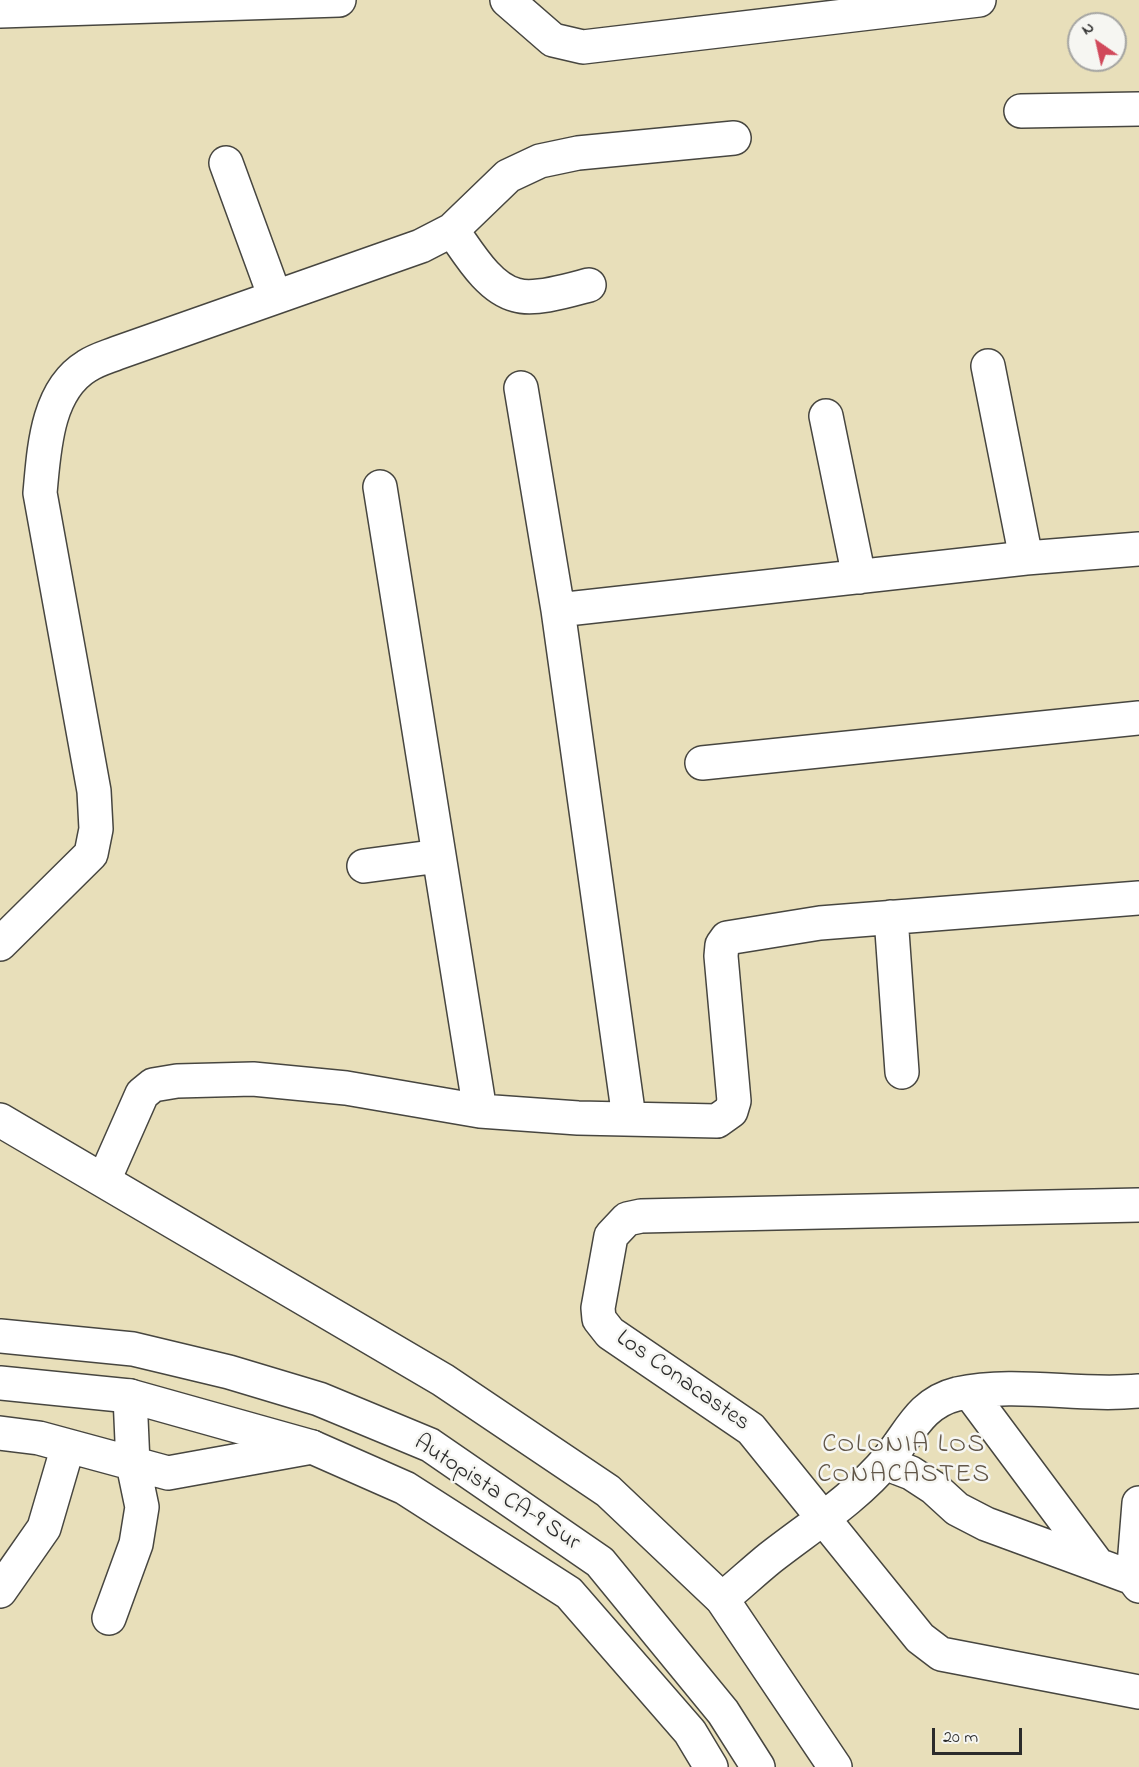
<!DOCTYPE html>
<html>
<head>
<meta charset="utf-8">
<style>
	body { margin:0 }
	#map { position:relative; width:1139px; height:1767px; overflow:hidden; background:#e8dfba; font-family:"Indie Flower",sans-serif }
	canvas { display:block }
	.north { position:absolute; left:1067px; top:12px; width:60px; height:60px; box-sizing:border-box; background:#f6f6f2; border:2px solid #a5a5a2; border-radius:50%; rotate:326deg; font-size:16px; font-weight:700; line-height:24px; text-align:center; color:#2b2b2b }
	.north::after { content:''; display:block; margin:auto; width:21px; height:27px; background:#d1495b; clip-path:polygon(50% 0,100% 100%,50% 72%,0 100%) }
	.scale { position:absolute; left:932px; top:1728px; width:90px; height:27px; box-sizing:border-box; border:3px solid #2b2b2b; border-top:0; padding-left:8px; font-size:18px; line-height:21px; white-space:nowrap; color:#2b2b2b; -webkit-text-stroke:4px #f6f6f2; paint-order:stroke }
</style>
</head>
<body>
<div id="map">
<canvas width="1139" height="1767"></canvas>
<div class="north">N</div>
<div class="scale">20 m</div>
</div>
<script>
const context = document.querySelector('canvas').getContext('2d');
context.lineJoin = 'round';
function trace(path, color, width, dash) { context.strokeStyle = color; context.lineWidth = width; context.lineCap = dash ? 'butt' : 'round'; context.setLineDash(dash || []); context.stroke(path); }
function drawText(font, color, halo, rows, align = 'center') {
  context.font = font + ' "Indie Flower",sans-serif'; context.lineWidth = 5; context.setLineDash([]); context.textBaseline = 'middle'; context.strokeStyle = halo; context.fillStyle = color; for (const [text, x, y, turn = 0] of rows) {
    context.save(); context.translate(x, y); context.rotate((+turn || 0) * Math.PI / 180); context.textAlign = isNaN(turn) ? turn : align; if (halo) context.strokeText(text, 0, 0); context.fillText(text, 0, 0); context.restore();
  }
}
const minor = new Path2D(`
	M 507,0 L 553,40 L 583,47 L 979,0
	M 0,11 L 339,0
	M 1021,111 L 1139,109
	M 226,163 L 275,297
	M 452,230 C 468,252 488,288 516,295 C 535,301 570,290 589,285
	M 988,366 L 1026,558
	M 521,388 L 558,610 L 629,1118
	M 826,416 L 859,577
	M 380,487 L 480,1111
	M 558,610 L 1026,558 L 1139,549
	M 702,763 L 1139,718
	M 364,866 L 439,856
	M 891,917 L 902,1072
	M 0,944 L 91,854 L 96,829 L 94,791 L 40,493 C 44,451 46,391 87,366 C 96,360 107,357 117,353 L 421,246 L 452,230 L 508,176 L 540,161 L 578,153 L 734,138
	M 104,1180 L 142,1094 L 153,1085 L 177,1081 L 253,1079 L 346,1088 L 480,1111 L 578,1118 L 717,1121 L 731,1111 L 734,1101 L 721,956 L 722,945 L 727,938 L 820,923 L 1139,898
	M 1139,1205 L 641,1216 L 627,1219 L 611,1236 L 598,1308 L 599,1319 L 610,1333 L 751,1429 L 920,1638 L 941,1654 L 1139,1692
	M 970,1393 L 1098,1565
	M 0,1433 L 39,1438 L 168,1473 L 312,1447
	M 885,1463 L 911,1473 L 934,1488 L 957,1509 L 986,1524 L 1133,1578
	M 1139,1503 L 1133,1578 L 1139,1586
	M 0,1591 L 44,1528 L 68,1446
	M 722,1599 C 738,1586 754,1571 770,1558 C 811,1526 856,1498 889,1458 C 910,1433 920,1403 957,1394 C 1018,1381 1078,1397 1139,1391
	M 109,1618 L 136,1544 L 142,1507 L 133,1464 L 130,1396`);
const major = new Path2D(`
	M 0,1120 L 443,1380 L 608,1491 L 722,1599 L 835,1767`);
const highway = new Path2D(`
	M 0,1336 L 133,1349 L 229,1372 L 319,1399 L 430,1445 L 600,1562 L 723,1712 L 758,1767
	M 0,1383 L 130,1396 L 312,1447 L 405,1488 L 569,1593 L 690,1732 L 711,1767`);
const streetNames = [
	["Los Conacastes",682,1382,35],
	["Autopista CA-9 Sur",496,1494,33]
];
const neighbourhoodNames = [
	["COLONIA LOS",904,1447],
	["CONACASTES",904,1477]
];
trace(minor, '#474640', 36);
trace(major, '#474640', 36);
trace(highway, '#474640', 36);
trace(minor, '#fff', 33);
trace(major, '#fff', 33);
trace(highway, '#fff', 33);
drawText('24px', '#2b2b2b', '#f6f6f2', streetNames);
context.letterSpacing = '1.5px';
drawText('26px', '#615648', '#f6f6f2', neighbourhoodNames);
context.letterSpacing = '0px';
</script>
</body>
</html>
